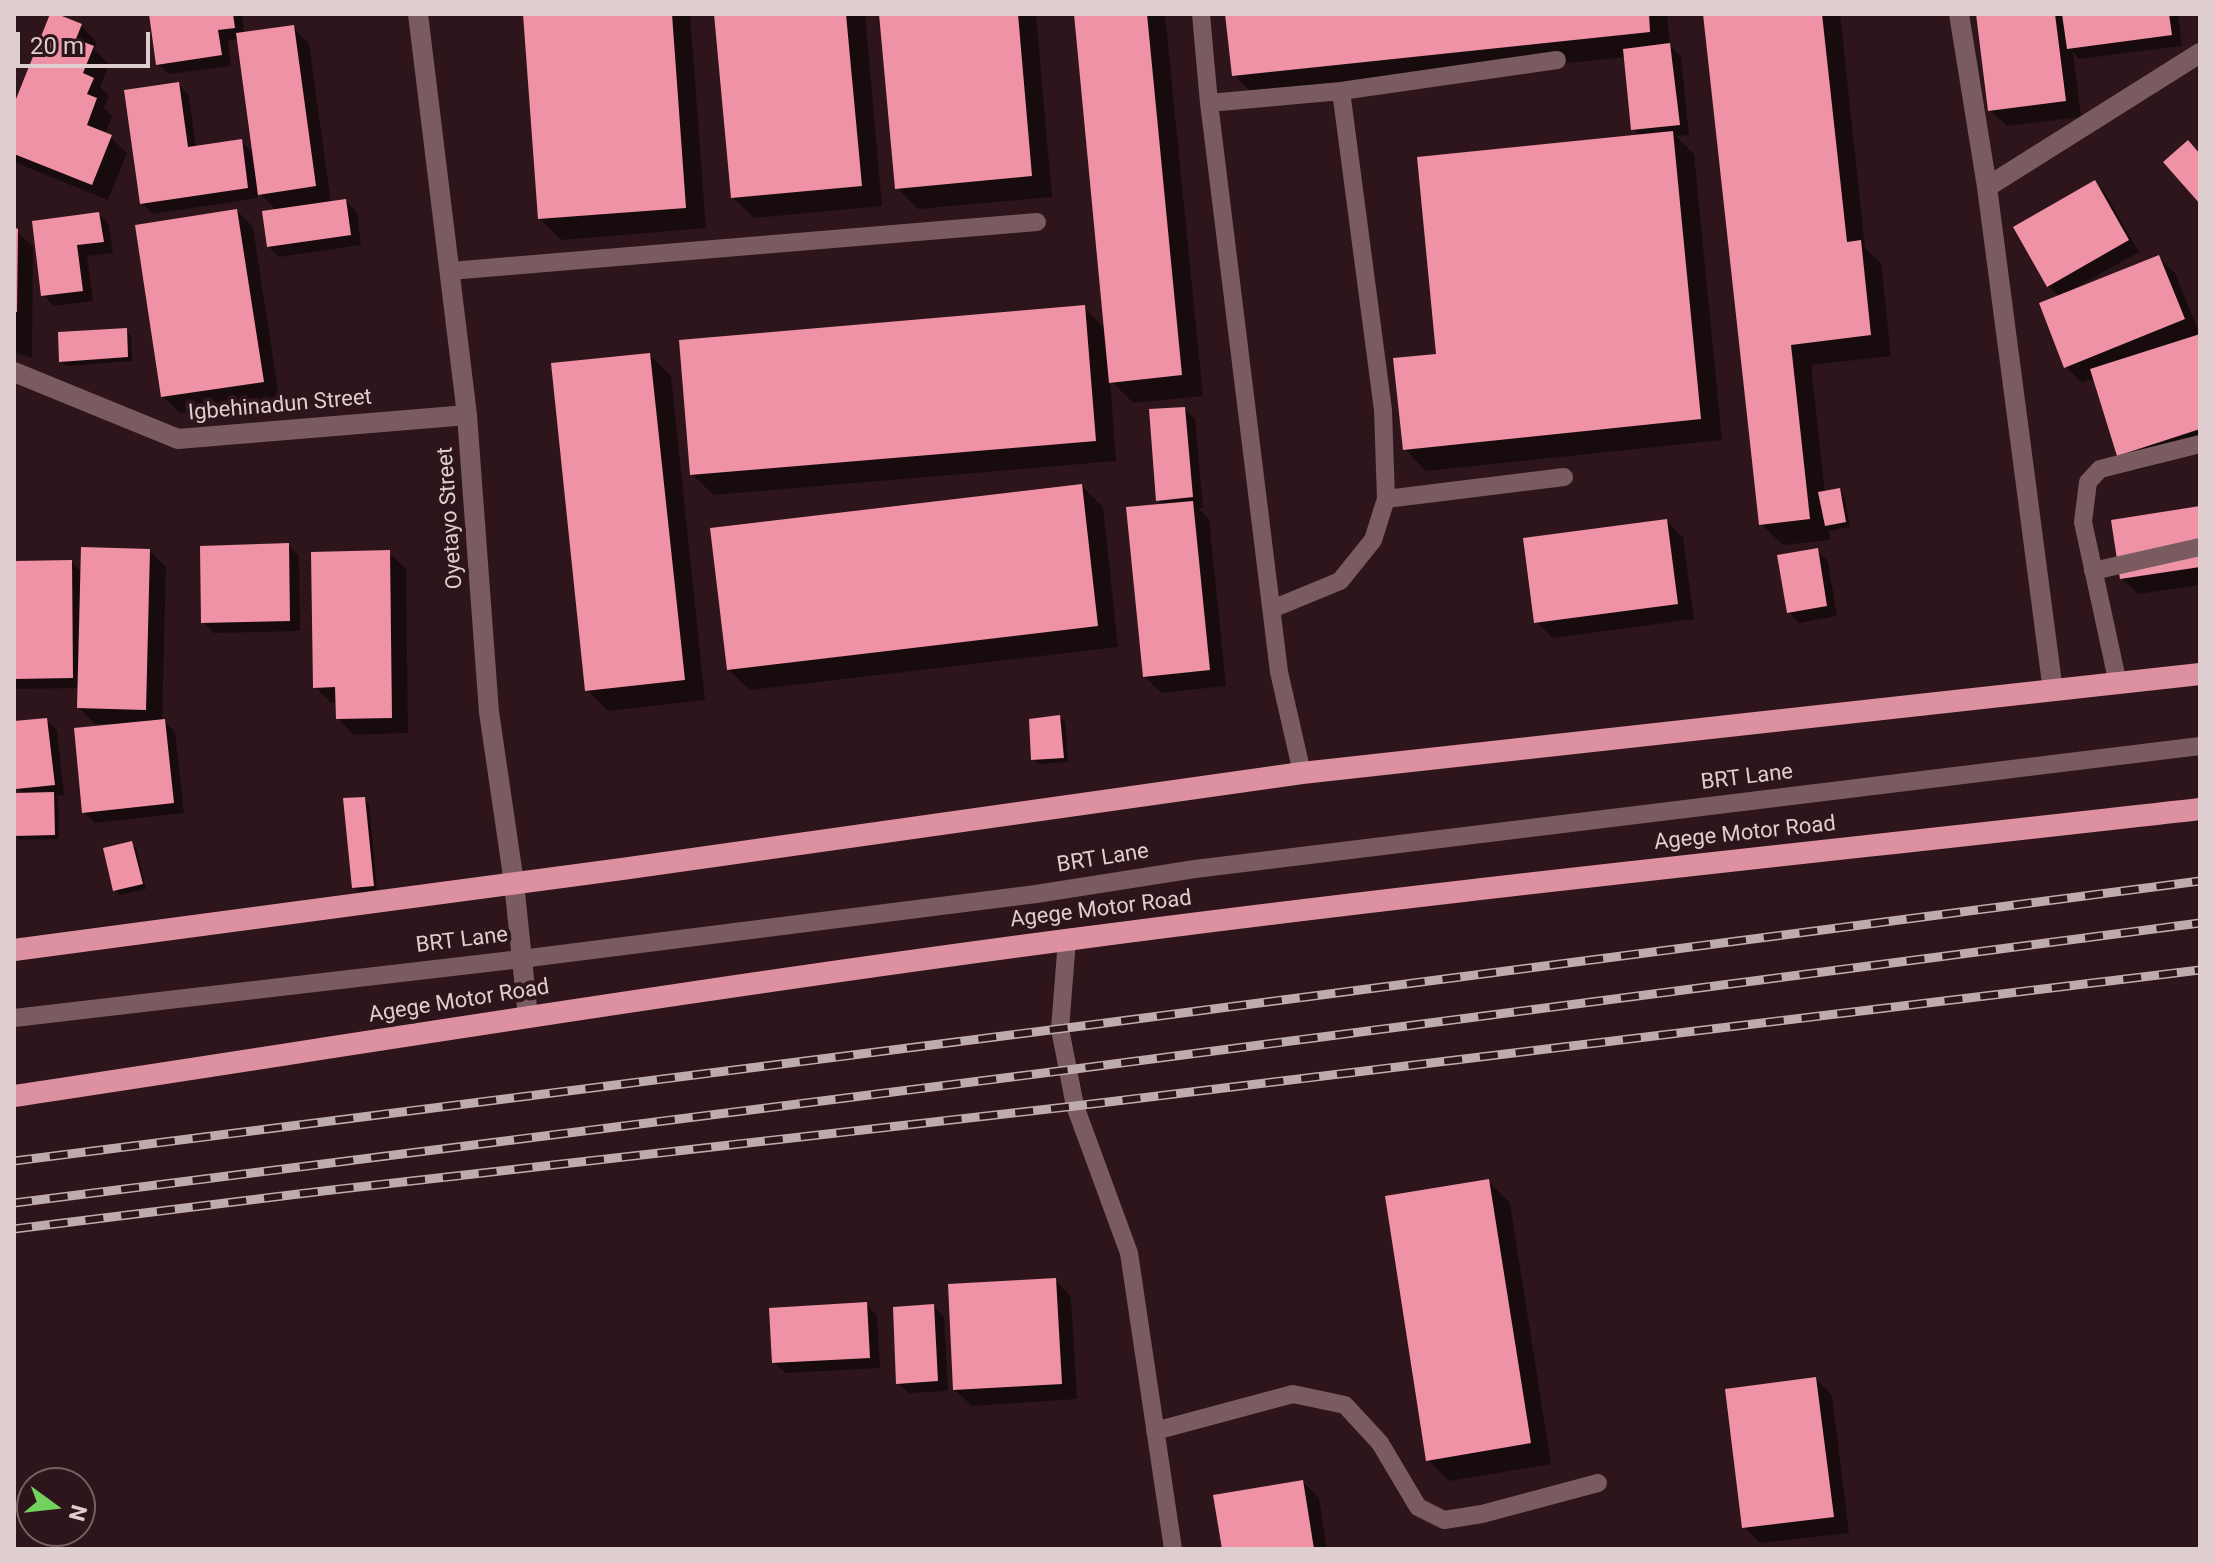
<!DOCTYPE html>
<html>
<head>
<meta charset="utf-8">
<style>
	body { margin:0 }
	#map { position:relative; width:2214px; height:1563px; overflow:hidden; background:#2e151b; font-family:Roboto,sans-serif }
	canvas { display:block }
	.frame { position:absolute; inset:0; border:16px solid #dfced0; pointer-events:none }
	.north { position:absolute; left:16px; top:1467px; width:80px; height:80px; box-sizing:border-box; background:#2e151b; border:2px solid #755f63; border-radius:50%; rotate:105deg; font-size:22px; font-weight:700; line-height:32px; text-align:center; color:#dfced0 }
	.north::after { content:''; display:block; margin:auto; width:28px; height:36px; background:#73d25d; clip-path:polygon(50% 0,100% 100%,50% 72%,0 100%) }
	.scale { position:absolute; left:16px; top:32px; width:134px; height:36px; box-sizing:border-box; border:4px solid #dfced0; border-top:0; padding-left:10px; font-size:24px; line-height:28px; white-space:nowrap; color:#dfced0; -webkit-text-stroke:6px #2e151b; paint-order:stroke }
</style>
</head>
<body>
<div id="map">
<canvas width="2214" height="1563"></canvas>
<div class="frame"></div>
<div class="north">N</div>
<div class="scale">20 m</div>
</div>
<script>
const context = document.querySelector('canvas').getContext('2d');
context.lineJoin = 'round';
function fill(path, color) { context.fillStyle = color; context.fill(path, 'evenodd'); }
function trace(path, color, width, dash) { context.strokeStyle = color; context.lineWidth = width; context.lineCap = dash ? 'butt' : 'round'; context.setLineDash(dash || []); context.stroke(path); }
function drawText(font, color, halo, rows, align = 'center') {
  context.font = font + ' Roboto,sans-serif'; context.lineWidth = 8; context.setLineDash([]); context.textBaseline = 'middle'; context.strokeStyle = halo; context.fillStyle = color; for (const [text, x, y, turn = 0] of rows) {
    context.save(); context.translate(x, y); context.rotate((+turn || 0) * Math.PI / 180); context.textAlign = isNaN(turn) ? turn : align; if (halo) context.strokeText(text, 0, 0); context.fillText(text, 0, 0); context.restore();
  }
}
const shadow = new Path2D(`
	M 151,14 L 242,14 L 244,34 L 293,27 L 309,44 L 331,203 L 346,201 L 357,212 L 361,245 L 279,257 L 268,246 L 277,211 L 257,191 L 258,198 L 153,214 L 142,203 L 178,84 L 189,95 L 196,148 L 241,141 L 255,155 L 239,39 L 228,41 L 231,66 L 169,74 L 158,64 Z
	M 525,14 L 690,14 L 706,228 L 561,240 L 540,219 Z
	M 716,14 L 865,14 L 882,206 L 754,218 L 732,197 Z
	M 881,14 L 1036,14 L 1052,197 L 918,209 L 897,188 Z
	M 1077,14 L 1165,14 L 1203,396 L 1133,403 L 1110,380 L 1116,461 L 713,495 L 692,474 L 1084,307 L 1106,330 Z
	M 1227,14 L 1667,14 L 1670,46 L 1681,56 L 1689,135 L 1676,136 L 1694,154 L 1722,440 L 1426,471 L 1405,449 L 1438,356 L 1640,136 L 1633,129 L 1626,57 L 1255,96 L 1234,75 Z
	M 1705,14 L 1840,14 L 1865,248 L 1881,263 L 1891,356 L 1811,365 L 1825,493 L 1839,490 L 1844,495 L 1850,527 L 1829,531 L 1830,540 L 1783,545 L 1761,524 Z
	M 1978,14 L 2178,14 L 2182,46 L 2079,59 L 2073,52 L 2081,117 L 2007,126 L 1990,110 Z
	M 81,26 L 97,42 L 94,50 L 109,64 L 100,87 L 109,96 L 104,108 L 112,116 L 105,135 L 110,137 L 127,153 L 108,200 L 14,162 L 14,109 Z
	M 2094,182 L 2105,193 L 2139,252 L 2073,289 L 2074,291 L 2159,257 L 2175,273 L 2200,335 L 2200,450 L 2135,471 L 2119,455 L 2095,378 L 2082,383 L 2066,367 L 2060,297 L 2048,286 Z
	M 237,211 L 253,227 L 279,397 L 180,413 L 163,397 Z
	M 99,214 L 109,225 L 113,253 L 87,256 L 93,301 L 54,306 L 43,295 L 34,223 Z
	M 14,229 L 33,247 L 32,358 L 14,352 Z
	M 126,330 L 131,335 L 132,361 L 66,366 L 61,361 Z
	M 650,355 L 671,376 L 705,700 L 608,711 L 587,690 Z
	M 1184,409 L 1195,419 L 1203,508 L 1198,508 L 1209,519 L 1226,686 L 1161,693 L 1145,677 L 1164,506 L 1158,500 Z
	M 1082,486 L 1103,507 L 1118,647 L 750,690 L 728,669 Z
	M 2200,508 L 2200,585 L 2138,594 L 2121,578 Z
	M 1666,521 L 1683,537 L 1694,619 L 1553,638 L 1536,622 Z
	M 288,545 L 299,556 L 300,631 L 214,633 L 203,622 Z
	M 149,551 L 166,567 L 162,722 L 165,721 L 175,732 L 184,813 L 95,823 L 84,812 L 108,724 L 95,724 L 79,708 L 79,688 L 14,689 L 14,563 L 72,562 L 82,573 Z
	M 1817,551 L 1828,561 L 1837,616 L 1799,623 L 1789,612 Z
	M 389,553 L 406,569 L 408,733 L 354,735 L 338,718 L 337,703 L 331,703 L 315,687 Z
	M 1060,718 L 1065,722 L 1068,762 L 1038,764 L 1033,759 Z
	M 46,720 L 57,730 L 64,795 L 55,796 L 58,799 L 59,839 L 20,840 L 15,835 L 14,795 L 24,795 L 18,788 L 14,760 L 14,724 Z
	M 364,799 L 369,804 L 377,890 L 359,892 L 354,887 Z
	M 131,843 L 136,848 L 146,889 L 120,895 L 115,890 Z
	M 1489,1182 L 1510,1203 L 1551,1464 L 1449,1481 L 1428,1460 Z
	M 1055,1280 L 1071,1297 L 1077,1399 L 972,1406 L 955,1390 Z
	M 866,1304 L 877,1315 L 880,1368 L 785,1373 L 774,1362 Z
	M 933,1306 L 944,1317 L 948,1391 L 909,1393 L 898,1383 Z
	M 1816,1379 L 1832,1396 L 1849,1533 L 1760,1543 L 1744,1527 Z
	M 1303,1482 L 1319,1498 L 1327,1549 L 1224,1549 Z`);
const building = new Path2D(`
	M 50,14 L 57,14 L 82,24 L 76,39 L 94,46 L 83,73 L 94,78 L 87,94 L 97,98 L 87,125 L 112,135 L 92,185 L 14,154 L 14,104 Z
	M 149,14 L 233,14 L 235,28 L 218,30 L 222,55 L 156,65 Z
	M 523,14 L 672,14 L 686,208 L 538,219 Z
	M 714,14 L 846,14 L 862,186 L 731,198 Z
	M 879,14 L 1018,14 L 1032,176 L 895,189 Z
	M 1074,14 L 1147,14 L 1182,375 L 1109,383 Z
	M 1225,14 L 1649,14 L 1650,32 L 1232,76 Z
	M 1703,14 L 1822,14 L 1847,242 L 1861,240 L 1871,335 L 1791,345 L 1810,519 L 1759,525 Z
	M 1976,14 L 2055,14 L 2066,101 L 1988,111 Z
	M 2062,14 L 2169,14 L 2172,35 L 2067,49 Z
	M 294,25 L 316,186 L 258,195 L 236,33 Z
	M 1670,43 L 1680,125 L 1631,130 L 1623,49 Z
	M 179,82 L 188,147 L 242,139 L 248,188 L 140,204 L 124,90 Z
	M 1673,131 L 1701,419 L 1403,450 L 1393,358 L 1436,354 L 1417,157 Z
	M 2188,140 L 2200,154 L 2200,204 L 2163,162 Z
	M 2095,180 L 2129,240 L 2047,287 L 2013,227 Z
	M 346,199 L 351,235 L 267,247 L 262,211 Z
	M 237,209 L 264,382 L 161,397 L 135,225 Z
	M 99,212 L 104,242 L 77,245 L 83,291 L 41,296 L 32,221 Z
	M 14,227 L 18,229 L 17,312 L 14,312 Z
	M 2159,255 L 2185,319 L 2064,368 L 2039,303 Z
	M 1085,305 L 1096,441 L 690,475 L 679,340 Z
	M 127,328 L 128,357 L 59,362 L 58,332 Z
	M 2200,334 L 2200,429 L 2117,456 L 2090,369 Z
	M 650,353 L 685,680 L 585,691 L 551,363 Z
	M 1185,407 L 1193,497 L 1156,501 L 1149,409 Z
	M 1082,484 L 1098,626 L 727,670 L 710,528 Z
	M 1840,488 L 1846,522 L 1825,526 L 1818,492 Z
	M 1193,501 L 1210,670 L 1143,677 L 1126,507 Z
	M 2200,506 L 2200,567 L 2120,579 L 2111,520 Z
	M 1667,519 L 1678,604 L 1534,623 L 1523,538 Z
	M 289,543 L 290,621 L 201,623 L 200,546 Z
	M 81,547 L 150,549 L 146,710 L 77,708 Z
	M 1818,548 L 1827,606 L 1787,613 L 1777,555 Z
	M 390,550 L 392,718 L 336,719 L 335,687 L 313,688 L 311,552 Z
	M 72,560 L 73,678 L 14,679 L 14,561 Z
	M 1060,715 L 1064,758 L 1031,760 L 1029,719 Z
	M 47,718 L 55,785 L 16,789 L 14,721 Z
	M 165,719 L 174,803 L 82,813 L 74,728 Z
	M 54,792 L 55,835 L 14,836 L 14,793 Z
	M 365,797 L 374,886 L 352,888 L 343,798 Z
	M 132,841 L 143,884 L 113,891 L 103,848 Z
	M 1489,1179 L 1531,1443 L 1426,1461 L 1385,1196 Z
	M 1056,1278 L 1062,1384 L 953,1390 L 948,1284 Z
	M 867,1302 L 870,1358 L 772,1363 L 769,1308 Z
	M 934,1304 L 938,1381 L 896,1384 L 893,1307 Z
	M 1816,1377 L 1834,1517 L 1742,1528 L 1725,1389 Z
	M 1303,1480 L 1314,1549 L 1222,1549 L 1213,1495 Z`);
const service = new Path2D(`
	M 1201,14 L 1209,103 L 1279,672 L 1302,773
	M 1209,103 L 1341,91 L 1557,60
	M 450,271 L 1037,222
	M 1386,499 L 1564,477
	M 2093,571 L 2200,547
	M 1272,609 L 1340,581 L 1373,540 L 1386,499 L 1383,410 L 1341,91
	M 2118,684 L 2083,522 L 2088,482 L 2100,469 L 2200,444
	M 1067,940 L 1060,1029 L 1075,1106 L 1129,1253 L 1173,1549
	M 14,1018 L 521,959 L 1036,894 L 1195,869 L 2200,746
	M 1155,1431 L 1293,1394 L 1345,1405 L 1380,1443 L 1418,1507 L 1444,1520 L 1482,1514 L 1598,1483`);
const minor = new Path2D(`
	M 1959,14 L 1987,187 L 2053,691
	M 1987,187 L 2200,53`);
const tertiary = new Path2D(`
	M 418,14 L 467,415 L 489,712 L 514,883 L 528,1017
	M 14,372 L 178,439 L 467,415`);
const trunk = new Path2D(`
	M 14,950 L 622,869 L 1302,773 L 2200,674
	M 14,1096 C 364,1043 715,986 1066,940 C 1443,890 1822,852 2200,809`);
const rail = new Path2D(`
	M 14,1161 L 1082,1026 L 2200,881
	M 14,1203 L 1075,1069 L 2200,923
	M 14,1229 L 323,1191 L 1075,1106 L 2200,970`);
const streetNames = [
	["Igbehinadun Street",280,406,-5],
	["Oyetayo Street",451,518,-94],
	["BRT Lane",1747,778,-7],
	["Agege Motor Road",1745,834,-6],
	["BRT Lane",1103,859,-9],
	["Agege Motor Road",1101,910,-7],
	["BRT Lane",462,941,-7],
	["Agege Motor Road",459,1002,-9]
];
fill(shadow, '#0007');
fill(building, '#ef92a5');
trace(service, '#795b60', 18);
trace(minor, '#795b60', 20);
trace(tertiary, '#795b60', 20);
trace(trunk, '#dd909f', 22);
trace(rail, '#bdabad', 9);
trace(rail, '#2e151b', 6, [18]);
drawText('22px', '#dfced0', '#2e151b', streetNames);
</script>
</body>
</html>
